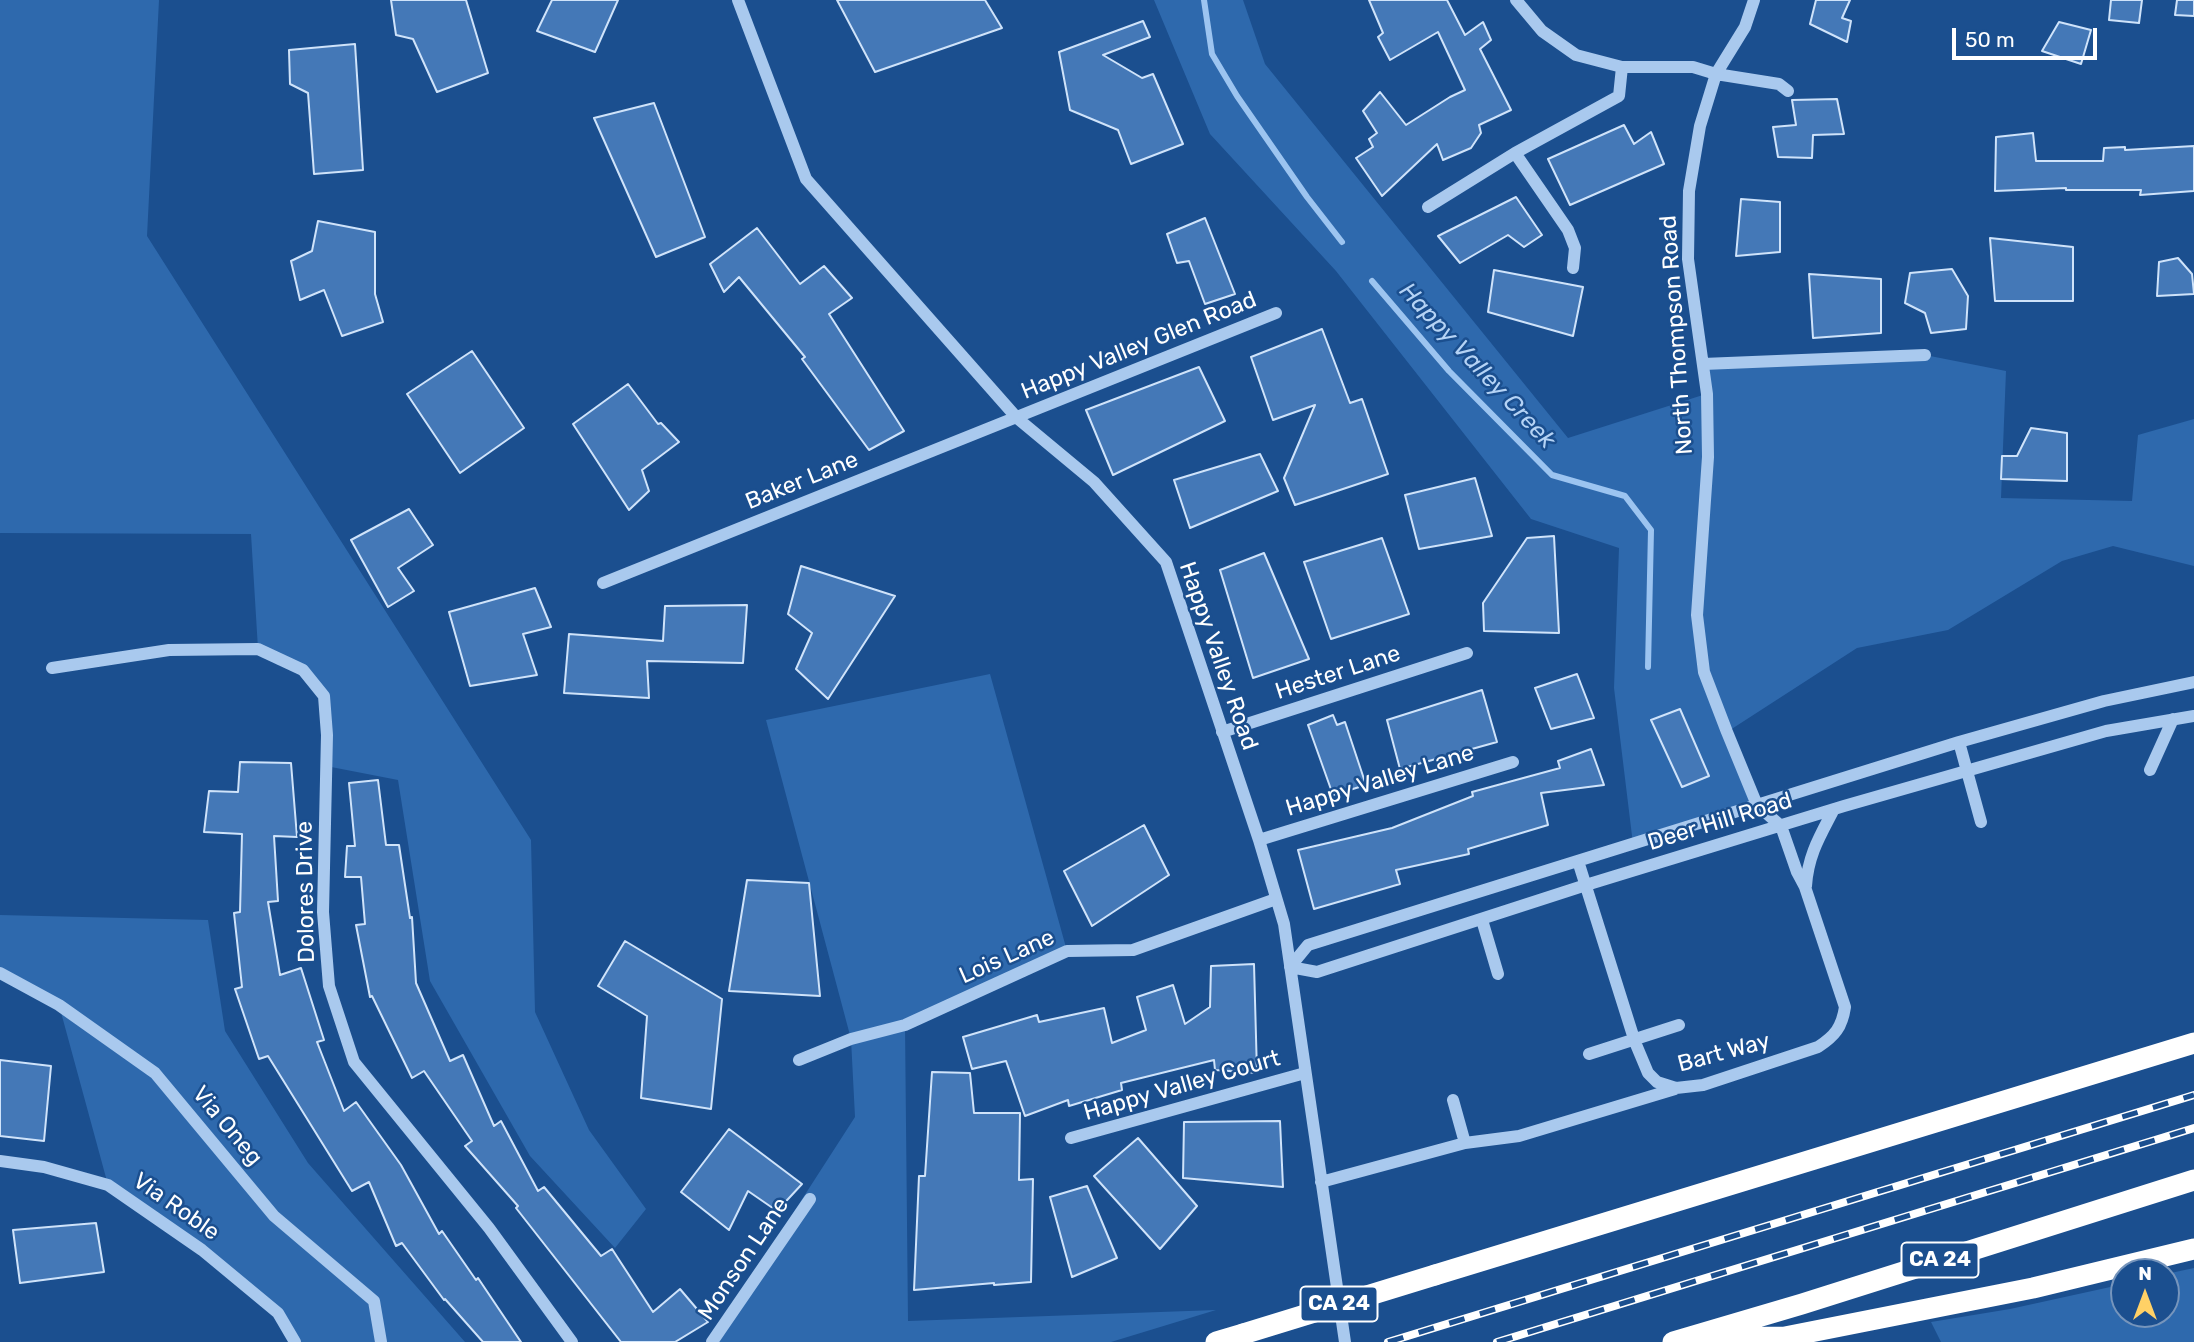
<!DOCTYPE html>
<html>
<head>
<meta charset="utf-8">
<style>
	body { margin:0 }
	#map { position:relative; width:2194px; height:1342px; overflow:hidden; background:#1b4f8f; font-family:Rubik,sans-serif }
	canvas { display:block }
	.north { position:absolute; left:2110px; top:1258px; width:70px; height:70px; box-sizing:border-box; background:#1b4f8f; border:2px solid #7695bc; border-radius:50%; rotate:0deg; font-size:19px; font-weight:700; line-height:28px; text-align:center; color:#fff }
	.north::after { content:''; display:block; margin:auto; width:24px; height:32px; background:#ffd166; clip-path:polygon(50% 0,100% 100%,50% 72%,0 100%) }
	.scale { position:absolute; left:1952px; top:28px; width:145px; height:32px; box-sizing:border-box; border:4px solid #fff; border-top:0; padding-left:9px; font-size:21px; line-height:24px; white-space:nowrap; color:#fff; -webkit-text-stroke:5px #1b4f8f; paint-order:stroke }
</style>
</head>
<body>
<div id="map">
<canvas width="2194" height="1342"></canvas>
<div class="north">N</div>
<div class="scale">50 m</div>
</div>
<script>
const context = document.querySelector('canvas').getContext('2d');
context.lineJoin = 'round';
function fill(path, color) { context.fillStyle = color; context.fill(path, 'evenodd'); }
function trace(path, color, width, dash) { context.strokeStyle = color; context.lineWidth = width; context.lineCap = dash ? 'butt' : 'round'; context.setLineDash(dash || []); context.stroke(path); }
function drawText(font, color, halo, rows, align = 'center') {
  context.font = font + ' Rubik,sans-serif'; context.lineWidth = 5; context.setLineDash([]); context.textBaseline = 'middle'; context.strokeStyle = halo; context.fillStyle = color; for (const [text, x, y, turn = 0] of rows) {
    context.save(); context.translate(x, y); context.rotate((+turn || 0) * Math.PI / 180); context.textAlign = isNaN(turn) ? turn : align; if (halo) context.strokeText(text, 0, 0); context.fillText(text, 0, 0); context.restore();
  }
}
const green = new Path2D(`
	M 0,0 L 159,0 L 147,236 L 531,840 L 535,1012 L 589,1130 L 646,1209 L 615,1248 L 530,1156 L 430,981 L 398,780 L 326,766 L 324,696 L 303,670 L 258,649 L 251,534 L 0,533 Z
	M 1154,0 L 1243,0 L 1265,64 L 1568,438 L 1706,394 L 1703,364 L 1925,355 L 2006,371 L 2001,498 L 2132,501 L 2138,435 L 2194,419 L 2194,566 L 2113,546 L 2062,561 L 1948,630 L 1857,648 L 1727,732 L 1757,805 L 1633,844 L 1614,688 L 1619,548 L 1531,519 L 1336,271 L 1210,134 Z
	M 990,674 L 1067,951 L 905,1025 L 908,1321 L 1216,1310 L 1111,1342 L 710,1342 L 855,1117 L 851,1039 L 766,720 Z
	M 0,915 L 208,920 L 225,1031 L 308,1163 L 465,1342 L 295,1342 L 278,1312 L 108,1185 L 59,1005 L 0,973 Z
	M 2194,1268 L 2194,1342 L 1941,1342 L 1931,1322 L 2010,1309 L 2124,1284 L 2124,1314 L 2166,1314 L 2166,1274 Z`);
const stream = new Path2D(`
	M 1204,0 L 1212,54 L 1237,96 L 1307,197 L 1342,242
	M 1372,281 L 1449,371 L 1552,475 L 1625,496 L 1651,530 L 1648,667`);
const building = new Path2D(`
	M 391,0 L 466,0 L 488,73 L 437,92 L 413,39 L 396,35 Z
	M 552,0 L 618,0 L 595,52 L 537,31 Z
	M 837,0 L 985,0 L 1002,28 L 875,72 Z
	M 1369,0 L 1447,0 L 1465,35 L 1483,22 L 1491,40 L 1480,49 L 1511,110 L 1479,125 L 1481,133 L 1471,148 L 1443,160 L 1437,144 L 1382,196 L 1356,158 L 1373,147 L 1369,139 L 1377,133 L 1363,111 L 1380,92 L 1406,125 L 1450,97 L 1465,90 L 1438,32 L 1390,60 L 1378,37 L 1383,33 Z
	M 1816,0 L 1850,0 L 1842,18 L 1851,21 L 1847,42 L 1810,24 Z
	M 2111,0 L 2142,0 L 2139,23 L 2109,20 Z
	M 2177,0 L 2194,0 L 2194,16 L 2175,15 Z
	M 1143,21 L 1150,37 L 1103,55 L 1142,78 L 1153,74 L 1183,144 L 1131,164 L 1118,130 L 1070,110 L 1059,52 Z
	M 2059,22 L 2091,30 L 2081,64 L 2042,51 Z
	M 355,44 L 363,170 L 314,174 L 308,93 L 290,84 L 289,50 Z
	M 1837,99 L 1844,134 L 1813,135 L 1812,158 L 1778,157 L 1773,127 L 1796,125 L 1792,100 Z
	M 654,103 L 705,237 L 656,257 L 594,118 Z
	M 1624,125 L 1634,144 L 1651,132 L 1664,164 L 1570,205 L 1548,159 Z
	M 2033,133 L 2036,161 L 2103,161 L 2104,148 L 2125,147 L 2125,150 L 2194,146 L 2194,191 L 2140,195 L 2141,190 L 2066,190 L 2066,188 L 1995,191 L 1996,137 Z
	M 1516,197 L 1542,235 L 1524,247 L 1508,235 L 1460,263 L 1438,236 Z
	M 1741,199 L 1780,202 L 1780,252 L 1736,256 Z
	M 1205,218 L 1235,294 L 1205,304 L 1189,261 L 1177,263 L 1167,234 Z
	M 318,221 L 375,232 L 375,294 L 383,322 L 342,336 L 324,290 L 300,300 L 291,261 L 312,251 Z
	M 757,228 L 800,284 L 824,266 L 852,298 L 829,314 L 904,431 L 869,450 L 802,359 L 805,357 L 739,277 L 724,292 L 710,264 Z
	M 1990,238 L 2073,247 L 2073,301 L 1995,301 Z
	M 2178,258 L 2192,274 L 2194,294 L 2157,296 L 2159,262 Z
	M 1952,269 L 1968,296 L 1966,329 L 1931,333 L 1925,313 L 1905,303 L 1910,273 Z
	M 1494,270 L 1583,287 L 1573,336 L 1488,312 Z
	M 1809,274 L 1881,279 L 1881,333 L 1813,338 Z
	M 1322,329 L 1350,403 L 1362,399 L 1388,474 L 1295,505 L 1284,478 L 1315,405 L 1273,420 L 1251,357 Z
	M 472,351 L 524,428 L 460,473 L 407,394 Z
	M 1199,367 L 1225,421 L 1113,475 L 1086,410 Z
	M 628,384 L 658,424 L 661,423 L 679,442 L 642,470 L 649,491 L 629,510 L 573,424 Z
	M 2031,428 L 2067,433 L 2067,481 L 2001,479 L 2002,456 L 2017,456 Z
	M 1260,454 L 1278,491 L 1190,528 L 1174,480 Z
	M 1475,478 L 1492,536 L 1419,549 L 1405,495 Z
	M 409,509 L 433,545 L 398,568 L 414,591 L 388,607 L 351,540 Z
	M 1554,536 L 1559,633 L 1484,631 L 1483,603 L 1527,538 Z
	M 1382,538 L 1409,614 L 1331,639 L 1304,562 Z
	M 1264,553 L 1309,659 L 1253,678 L 1220,570 Z
	M 801,566 L 895,596 L 828,699 L 796,669 L 812,633 L 788,614 Z
	M 535,588 L 551,627 L 523,634 L 537,675 L 470,686 L 449,612 Z
	M 747,605 L 743,663 L 647,661 L 649,698 L 564,693 L 569,634 L 663,641 L 665,606 Z
	M 1577,674 L 1594,718 L 1551,729 L 1535,688 Z
	M 1482,690 L 1497,742 L 1400,769 L 1387,720 Z
	M 1680,709 L 1709,776 L 1682,787 L 1651,720 Z
	M 1333,715 L 1337,725 L 1345,722 L 1366,785 L 1333,795 L 1308,725 Z
	M 1591,749 L 1604,785 L 1541,793 L 1548,825 L 1468,849 L 1469,854 L 1396,870 L 1400,884 L 1314,909 L 1298,850 L 1392,828 L 1473,796 L 1472,792 L 1560,768 L 1558,761 Z
	M 240,762 L 291,763 L 297,837 L 274,836 L 278,901 L 268,902 L 280,975 L 301,968 L 324,1040 L 317,1042 L 344,1111 L 356,1102 L 401,1165 L 439,1234 L 442,1231 L 476,1280 L 478,1278 L 521,1342 L 483,1342 L 445,1299 L 444,1300 L 402,1243 L 396,1246 L 369,1182 L 352,1191 L 268,1056 L 259,1059 L 235,989 L 242,987 L 234,913 L 240,912 L 242,834 L 204,832 L 209,791 L 238,792 Z
	M 378,780 L 386,845 L 399,845 L 410,918 L 412,917 L 416,983 L 450,1061 L 463,1055 L 494,1126 L 501,1121 L 538,1191 L 544,1187 L 601,1256 L 612,1249 L 653,1312 L 680,1289 L 708,1322 L 675,1342 L 621,1342 L 516,1208 L 518,1206 L 465,1146 L 472,1141 L 424,1071 L 412,1078 L 372,996 L 370,997 L 356,925 L 365,924 L 361,877 L 345,877 L 347,846 L 355,846 L 349,783 Z
	M 1144,825 L 1169,875 L 1092,926 L 1064,871 Z
	M 747,880 L 809,883 L 820,996 L 729,991 Z
	M 625,941 L 722,999 L 711,1109 L 641,1098 L 647,1016 L 598,986 Z
	M 1254,964 L 1257,1073 L 1215,1070 L 1214,1060 L 1121,1083 L 1122,1090 L 1069,1106 L 1068,1100 L 1025,1116 L 1006,1061 L 972,1069 L 963,1037 L 1037,1015 L 1039,1022 L 1104,1008 L 1112,1043 L 1146,1030 L 1137,997 L 1173,985 L 1185,1024 L 1210,1007 L 1211,966 Z
	M 0,1060 L 51,1066 L 44,1141 L 0,1136 Z
	M 932,1072 L 970,1073 L 974,1113 L 1020,1113 L 1019,1180 L 1033,1179 L 1031,1282 L 994,1285 L 994,1283 L 914,1290 L 919,1176 L 925,1176 Z
	M 1280,1121 L 1283,1187 L 1183,1178 L 1184,1122 Z
	M 729,1129 L 802,1184 L 777,1211 L 748,1191 L 729,1230 L 681,1192 Z
	M 1138,1138 L 1197,1206 L 1160,1249 L 1094,1176 Z
	M 1087,1186 L 1117,1258 L 1072,1277 L 1050,1197 Z
	M 96,1223 L 104,1272 L 20,1283 L 13,1230 Z`);
const minor = new Path2D(`
	M 738,0 L 806,179 L 1017,418 L 1094,482 L 1166,562 L 1259,840 L 1284,924 L 1345,1342
	M 1516,0 L 1542,31 L 1576,55 L 1622,67 L 1693,67 L 1716,74 L 1779,84 L 1788,91
	M 1754,0 L 1745,27 L 1716,74 L 1700,126 L 1689,191 L 1688,259 L 1707,394 L 1708,457 L 1697,615 L 1704,672 L 1727,732 L 1757,805 L 1781,826
	M 1515,153 L 1568,230 L 1575,248 L 1573,268
	M 1428,207 L 1515,153 L 1619,96 L 1622,67
	M 1703,364 L 1925,355
	M 603,583 L 1276,313
	M 52,668 L 169,650 L 258,649 L 303,670 L 324,696 L 327,735 L 323,912 L 329,986 L 354,1062 L 489,1228 L 572,1342
	M 1222,732 L 1467,653
	M 1959,742 L 1981,822
	M 2150,770 L 2173,719
	M 1259,840 L 1513,762
	M 1578,861 L 1635,1042 L 1648,1073 L 1657,1082 L 1676,1088 L 1703,1085 L 1818,1047 C 1835,1036 1842,1027 1845,1007 L 1805,887 L 1797,872 L 1781,826
	M 1806,886 C 1808,855 1820,836 1834,809
	M 1482,920 L 1498,974
	M 1290,967 L 1308,945 L 1959,742 L 2104,701 L 2194,682
	M 1290,967 L 1317,972 L 1586,885 L 1844,806 L 2106,731 L 2194,716
	M 0,973 L 59,1005 L 155,1073 L 274,1216 L 374,1301 L 381,1342
	M 1589,1054 L 1679,1025
	M 799,1060 L 851,1039 L 905,1025 L 1067,951 L 1133,950 L 1276,899
	M 1453,1100 L 1465,1143
	M 1071,1138 L 1305,1073
	M 0,1161 L 44,1167 L 108,1185 L 202,1250 L 278,1313 L 295,1342
	M 1321,1182 L 1465,1143 L 1519,1136 L 1675,1089
	M 712,1342 L 810,1199`);
const highway = new Path2D(`
	M 1435,1275 L 2194,1043
	M 1715,1338 L 1785,1337 L 2033,1288 L 2194,1249
	M 1216,1342 L 1243,1334
	M 1673,1342 L 1802,1304 L 2194,1180`);
const rail = new Path2D(`
	M 1388,1342 L 2194,1095
	M 1497,1342 L 2194,1128`);
const highwayBridge = new Path2D(`
	M 1243,1334 L 1435,1275`);
const shields = [
	[1940,1260,77],
	[1339,1304,77]
];
const shieldNames = [
	["CA 24",1940,1260],
	["CA 24",1339,1304]
];
const streetNames = [
	["North Thompson Road",1677,335,-94],
	["Happy Valley Glen Road",1139,346,-22],
	["Baker Lane",802,481,-22],
	["Happy Valley Road",1218,656,71],
	["Hester Lane",1338,673,-18],
	["Happy Valley Lane",1380,781,-17],
	["Deer Hill Road",1720,822,-17],
	["Dolores Drive",306,892,-91],
	["Lois Lane",1007,957,-24],
	["Bart Way",1724,1053,-15],
	["Happy Valley Court",1182,1086,-16],
	["Via Oneg",227,1126,50],
	["Via Roble",176,1207,35],
	["Monson Lane",744,1259,-56]
];
const waterNames = [
	["Happy Valley Creek",1477,366,47]
];
fill(green, '#2e69ad');
trace(stream, '#9cc4f0', 6);
fill(building, '#4478b7');
trace(building, '#cfe3fa', 2);
trace(minor, '#a9c9ee', 12);
trace(highway, '#fff', 21);
trace(rail, '#fff', 8);
trace(rail, '#1b4f8f', 5, [16]);
trace(highwayBridge, '#fff', 21);
for (const [x, y, w] of shields) { const box = new Path2D(); box.roundRect(x - w / 2, y - 17.5, w, 35, 5); context.fillStyle = '#1b4f8f'; context.fill(box); trace(box, '#fff', 2); }
drawText('bold 21px', '#fff', null, shieldNames);
drawText('23px', '#fff', '#1b4f8f', streetNames);
drawText('italic 24px', '#b5d3f5', '#1b4f8f', waterNames);
</script>
</body>
</html>
